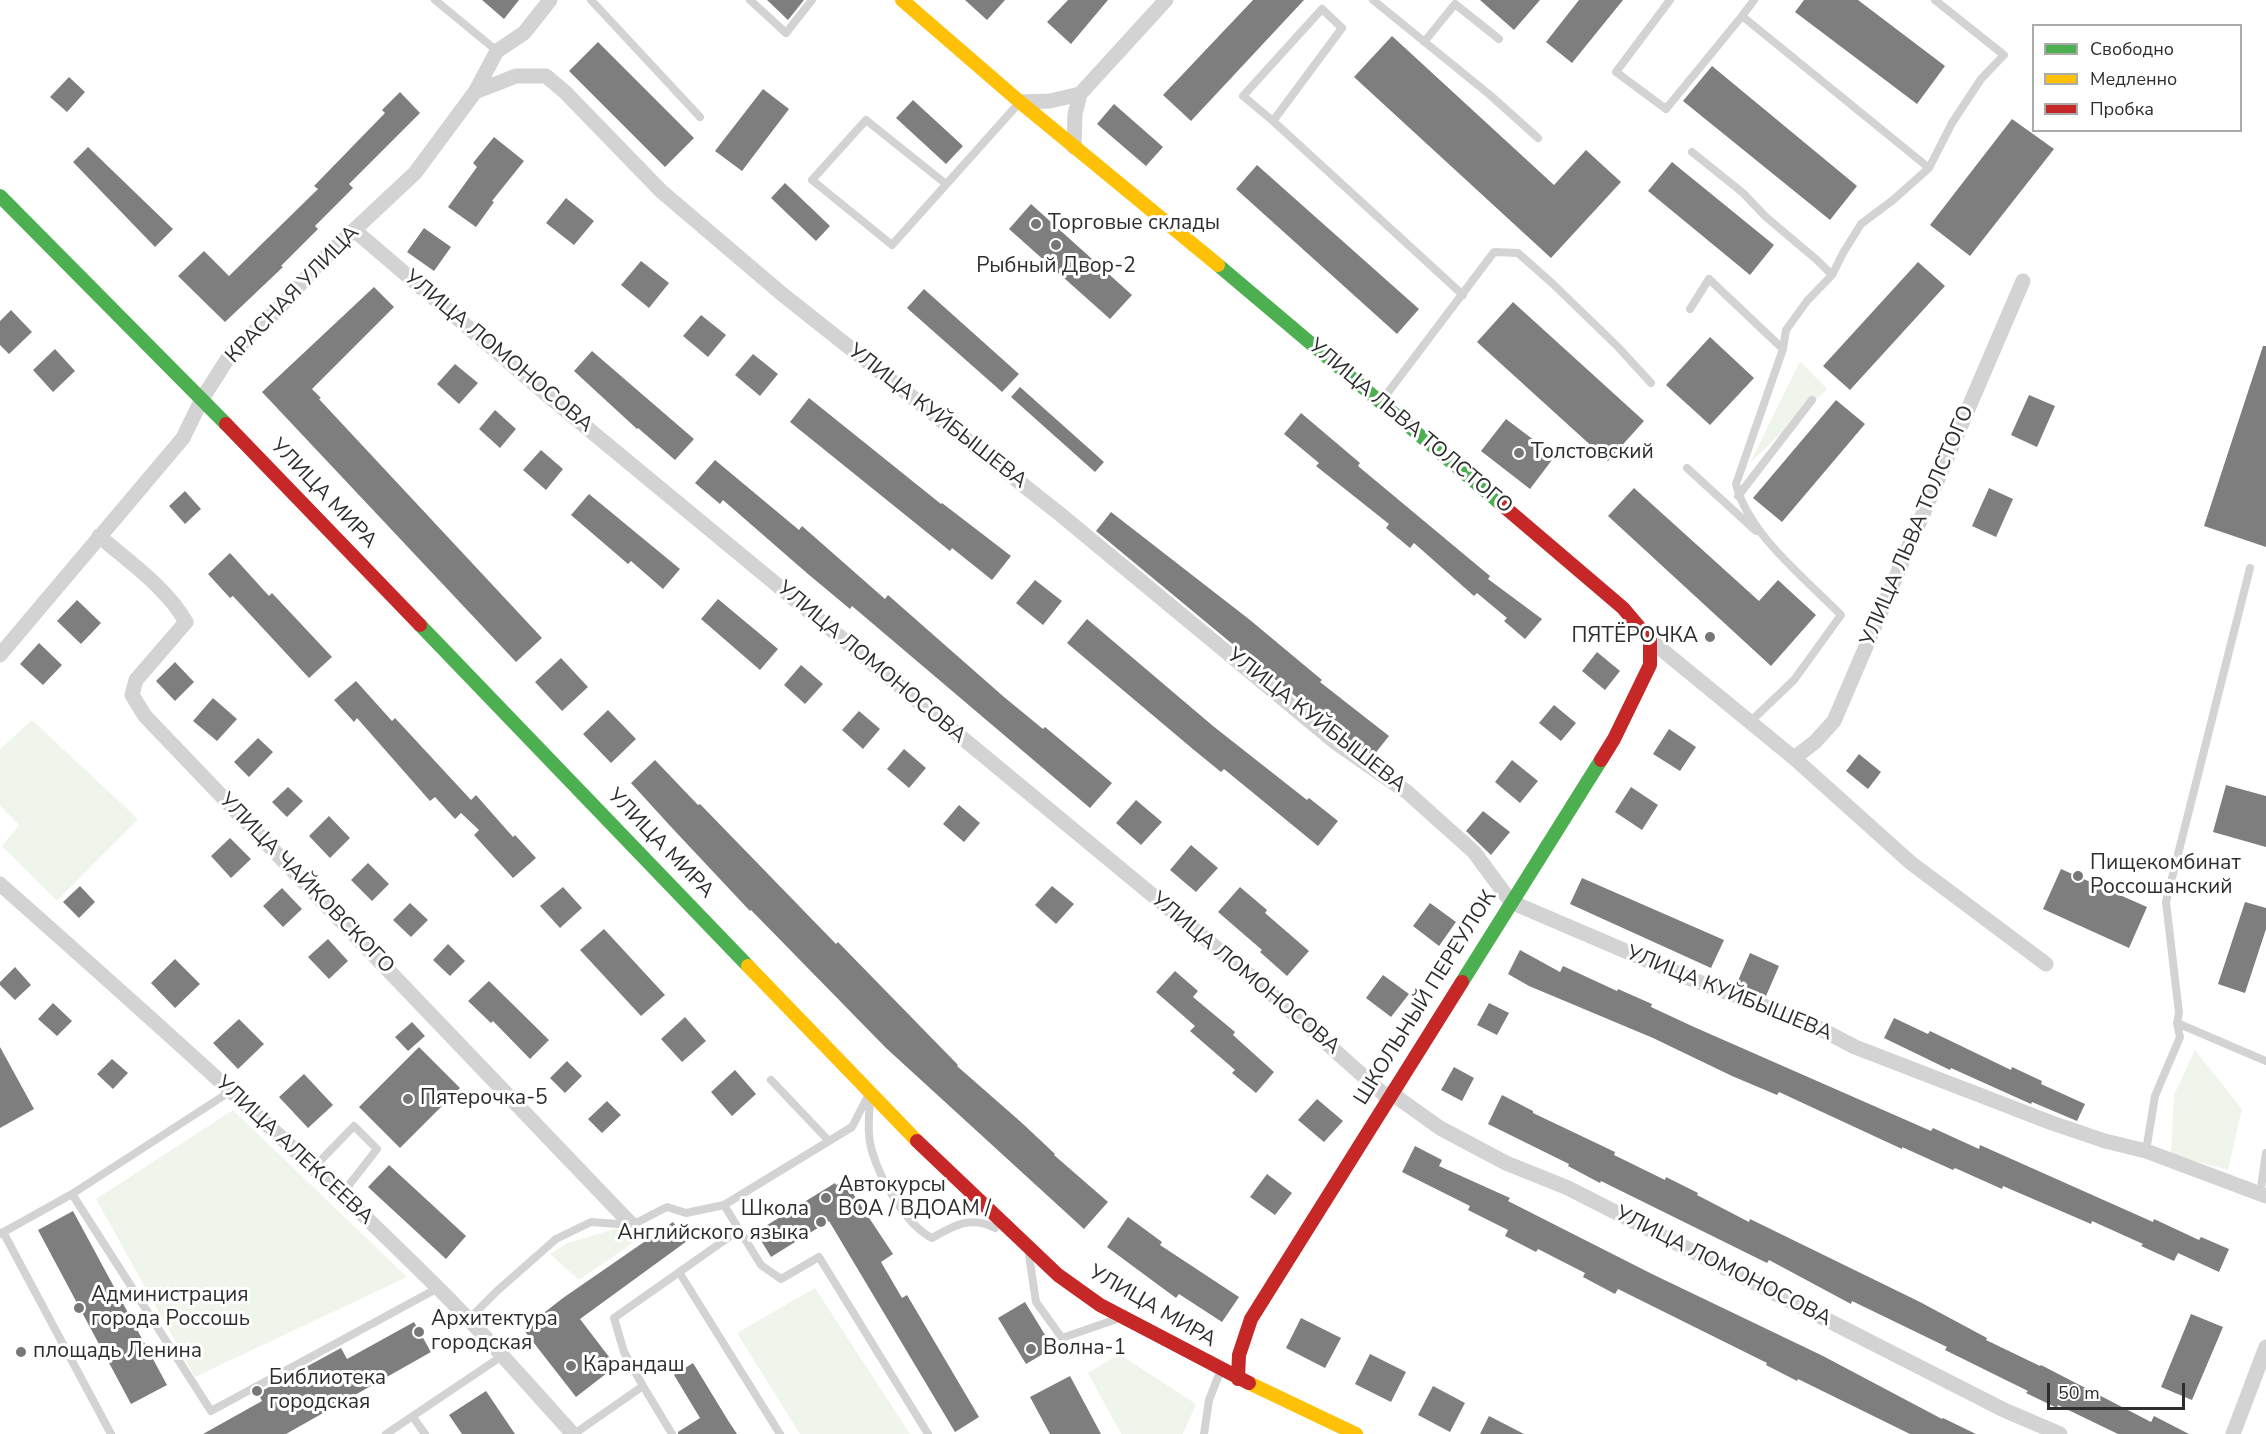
<!DOCTYPE html>
<html>
<head>
<meta charset="utf-8">
<style>
	body { margin:0 }
	#map { position:relative; width:2266px; height:1434px; overflow:hidden; background:#fff; font-family:"Nunito Sans",sans-serif }
	canvas { display:block }
	.legend { position:absolute; left:2032px; top:24px; width:210px; height:108px; box-sizing:border-box; background:#fff; border:2px solid #ababab; margin:0; padding:8px 10px; list-style:none; font-size:18px; color:#2e2e2e }
	.legend li { display:flex; align-items:center; gap:12px; height:30px }
	.legend b { width:30px; border:2px solid #ababab }
	.scale { position:absolute; left:2047px; top:1383px; width:138px; height:27px; box-sizing:border-box; border:3px solid #2e2e2e; border-top:0; padding-left:8px; font-size:18px; line-height:21px; white-space:nowrap; color:#2e2e2e; -webkit-text-stroke:4px #fff; paint-order:stroke }
</style>
</head>
<body>
<div id="map">
<canvas width="2266" height="1434"></canvas>
<ul class="legend">
<li><b style="height:8px;background:#4caf50"></b>Свободно</li>
<li><b style="height:8px;background:#ffc107"></b>Медленно</li>
<li><b style="height:8px;background:#c62828"></b>Пробка</li>
</ul>
<div class="scale">50 m</div>
</div>
<script>
const context = document.querySelector('canvas').getContext('2d');
context.lineJoin = 'round';
function fill(path, color) { context.fillStyle = color; context.fill(path, 'evenodd'); }
function trace(path, color, width, dash) { context.strokeStyle = color; context.lineWidth = width; context.lineCap = dash ? 'butt' : 'round'; context.setLineDash(dash || []); context.stroke(path); }
function drawText(font, color, halo, rows, align = 'center') {
  context.font = font + ' "Nunito Sans",sans-serif'; context.lineWidth = 6; context.setLineDash([]); context.textBaseline = 'middle'; context.strokeStyle = halo; context.fillStyle = color; for (const [text, x, y, turn = 0] of rows) {
    context.save(); context.translate(x, y); context.rotate((+turn || 0) * Math.PI / 180); context.textAlign = isNaN(turn) ? turn : align; if (halo) context.strokeText(text, 0, 0); context.fillText(text, 0, 0); context.restore();
  }
}
const green = new Path2D(`
	M 1800,361 L 1827,389 L 1750,463 Z
	M 32,720 L 138,819 L 57,901 L 2,846 L 19,825 L 0,806 L 0,749 Z
	M 2195,1050 L 2242,1109 L 2228,1170 L 2171,1155 L 2174,1095 Z
	M 233,1110 L 407,1277 L 195,1377 L 96,1199 Z
	M 614,1229 L 642,1230 L 646,1234 L 579,1280 L 550,1254 L 568,1243 Z
	M 815,1288 L 910,1434 L 800,1434 L 737,1333 Z
	M 1119,1354 L 1196,1404 L 1183,1434 L 1121,1434 L 1088,1373 Z`);
const building = new Path2D(`
	M 482,0 L 519,0 L 504,19 Z
	M 767,0 L 804,0 L 788,20 Z
	M 965,0 L 1005,0 L 987,20 Z
	M 1068,0 L 1108,0 L 1071,44 L 1047,22 Z
	M 1253,0 L 1304,0 L 1191,121 L 1163,95 Z
	M 1480,0 L 1540,0 L 1514,30 Z
	M 1579,0 L 1623,0 L 1572,63 L 1546,42 Z
	M 1804,0 L 1858,0 L 1945,66 L 1917,104 L 1795,12 Z
	M 1392,36 L 1554,185 L 1586,150 L 1621,182 L 1551,258 L 1354,77 Z
	M 598,42 L 694,138 L 665,167 L 569,71 Z
	M 1712,66 L 1857,186 L 1830,220 L 1683,101 Z
	M 69,77 L 85,92 L 67,112 L 50,97 Z
	M 763,89 L 789,109 L 742,171 L 715,151 Z
	M 400,92 L 420,113 L 349,184 L 353,188 L 315,226 L 318,229 L 281,266 L 283,267 L 225,322 L 178,276 L 204,251 L 229,276 L 318,189 L 314,186 L 385,113 L 382,110 Z
	M 913,100 L 963,146 L 946,164 L 896,118 Z
	M 1114,104 L 1163,147 L 1146,166 L 1097,124 Z
	M 2012,119 L 2054,149 L 1970,256 L 1930,225 Z
	M 494,137 L 524,161 L 492,201 L 494,202 L 476,227 L 448,207 L 477,167 L 473,163 Z
	M 88,147 L 173,229 L 155,247 L 73,162 Z
	M 1672,162 L 1774,245 L 1750,275 L 1648,191 Z
	M 1257,165 L 1419,309 L 1397,334 L 1236,189 Z
	M 785,183 L 830,226 L 816,241 L 771,198 Z
	M 566,198 L 594,221 L 574,245 L 546,223 Z
	M 1031,204 L 1132,295 L 1110,319 L 1009,229 Z
	M 424,228 L 451,247 L 434,271 L 407,252 Z
	M 641,261 L 669,283 L 649,308 L 621,285 Z
	M 1918,262 L 1945,286 L 1850,390 L 1823,366 Z
	M 374,287 L 394,307 L 312,389 L 321,398 L 319,399 L 542,638 L 516,662 L 262,392 Z
	M 924,289 L 1019,374 L 1002,392 L 907,308 Z
	M 1513,302 L 1644,421 L 1608,461 L 1477,342 Z
	M 11,310 L 32,332 L 9,354 L 0,345 L 0,321 Z
	M 701,315 L 726,335 L 708,357 L 683,336 Z
	M 1710,337 L 1754,378 L 1710,425 L 1666,385 Z
	M 2263,346 L 2266,346 L 2266,547 L 2204,526 Z
	M 55,349 L 75,371 L 53,392 L 33,370 Z
	M 592,351 L 694,439 L 675,460 L 638,428 L 637,429 L 574,371 Z
	M 753,354 L 778,374 L 760,396 L 735,375 Z
	M 455,364 L 478,383 L 459,404 L 437,384 Z
	M 1020,387 L 1104,462 L 1095,472 L 1011,397 Z
	M 2029,395 L 2055,406 L 2037,447 L 2011,435 Z
	M 809,398 L 941,504 L 942,503 L 1011,556 L 992,580 L 952,548 L 950,551 L 790,422 Z
	M 1836,400 L 1865,424 L 1782,522 L 1753,498 Z
	M 495,410 L 516,429 L 500,448 L 479,429 Z
	M 1301,413 L 1360,463 L 1358,466 L 1490,576 L 1488,579 L 1542,619 L 1525,639 L 1504,621 L 1507,618 L 1477,593 L 1474,596 L 1414,543 L 1410,548 L 1386,528 L 1389,524 L 1316,466 L 1319,463 L 1284,434 Z
	M 1506,419 L 1555,456 L 1530,489 L 1481,451 Z
	M 541,450 L 563,469 L 546,490 L 523,470 Z
	M 715,460 L 799,530 L 802,526 L 885,599 L 888,595 L 1004,697 L 1043,729 L 1045,727 L 1112,783 L 1090,808 L 852,606 L 850,609 L 808,574 L 723,500 L 720,504 L 695,483 Z
	M 1634,488 L 1759,601 L 1778,580 L 1816,615 L 1771,666 L 1608,516 Z
	M 1989,488 L 2013,499 L 1996,537 L 1972,526 Z
	M 185,491 L 201,509 L 185,524 L 169,506 Z
	M 589,494 L 680,569 L 663,589 L 631,561 L 628,564 L 571,515 Z
	M 1111,512 L 1250,620 L 1322,680 L 1320,682 L 1389,736 L 1373,756 L 1341,734 L 1096,531 Z
	M 230,553 L 269,596 L 272,593 L 332,657 L 309,678 L 233,596 L 230,598 L 208,574 Z
	M 1035,580 L 1062,601 L 1043,625 L 1016,603 Z
	M 718,599 L 778,649 L 760,670 L 701,619 Z
	M 77,600 L 101,623 L 81,644 L 57,621 Z
	M 1087,619 L 1213,726 L 1307,800 L 1309,798 L 1338,821 L 1318,846 L 1224,769 L 1221,772 L 1194,750 L 1067,643 Z
	M 39,643 L 62,665 L 43,685 L 20,664 Z
	M 1597,652 L 1620,671 L 1605,690 L 1582,671 Z
	M 561,658 L 588,687 L 562,711 L 535,682 Z
	M 175,662 L 194,682 L 175,701 L 156,681 Z
	M 801,665 L 823,684 L 805,704 L 784,685 Z
	M 356,681 L 392,721 L 395,718 L 471,800 L 476,795 L 513,837 L 515,835 L 536,858 L 513,878 L 474,835 L 479,830 L 461,813 L 455,819 L 435,797 L 430,801 L 357,718 L 354,722 L 334,700 Z
	M 213,698 L 237,719 L 217,741 L 193,721 Z
	M 1554,705 L 1576,723 L 1561,741 L 1539,723 Z
	M 608,710 L 636,739 L 611,763 L 583,734 Z
	M 859,711 L 880,729 L 863,749 L 842,730 Z
	M 1669,729 L 1696,747 L 1680,771 L 1653,754 Z
	M 258,738 L 273,752 L 249,777 L 234,762 Z
	M 904,749 L 926,768 L 909,788 L 887,769 Z
	M 1859,754 L 1881,772 L 1868,789 L 1846,771 Z
	M 655,760 L 698,805 L 700,804 L 836,944 L 838,942 L 958,1065 L 957,1066 L 1022,1123 L 1055,1154 L 1054,1155 L 1108,1202 L 1084,1229 L 886,1048 L 751,910 L 750,911 L 673,829 L 631,783 Z
	M 1512,760 L 1538,781 L 1520,803 L 1495,782 Z
	M 2226,785 L 2266,796 L 2266,847 L 2213,832 Z
	M 288,787 L 303,801 L 287,817 L 272,802 Z
	M 1631,787 L 1658,805 L 1642,830 L 1615,812 Z
	M 1136,800 L 1162,822 L 1141,845 L 1116,823 Z
	M 959,805 L 980,823 L 964,842 L 943,824 Z
	M 1483,811 L 1510,832 L 1491,855 L 1466,831 Z
	M 329,816 L 350,838 L 330,858 L 309,836 Z
	M 230,838 L 251,859 L 231,878 L 211,856 Z
	M 1191,845 L 1218,868 L 1196,892 L 1170,870 Z
	M 368,863 L 389,884 L 372,901 L 351,880 Z
	M 2061,869 L 2147,907 L 2129,948 L 2043,909 Z
	M 1582,878 L 1724,940 L 1711,968 L 1570,904 Z
	M 80,886 L 95,902 L 79,918 L 63,902 Z
	M 1052,886 L 1074,904 L 1056,924 L 1035,905 Z
	M 563,887 L 582,908 L 560,928 L 540,906 Z
	M 1240,887 L 1267,910 L 1265,913 L 1309,951 L 1287,976 L 1260,952 L 1262,950 L 1218,912 Z
	M 282,888 L 302,909 L 283,927 L 263,906 Z
	M 2245,902 L 2266,908 L 2266,929 L 2245,993 L 2218,984 Z
	M 410,903 L 428,920 L 411,937 L 393,920 Z
	M 1430,903 L 1456,922 L 1439,946 L 1413,926 Z
	M 604,929 L 665,995 L 641,1016 L 580,950 Z
	M 328,939 L 348,961 L 329,979 L 308,957 Z
	M 448,944 L 465,961 L 450,976 L 433,960 Z
	M 1520,950 L 1560,972 L 1563,966 L 1617,991 L 1618,989 L 1652,1004 L 1651,1007 L 1694,1027 L 1931,1131 L 1933,1128 L 1979,1149 L 1980,1145 L 2153,1222 L 2154,1219 L 2199,1240 L 2201,1237 L 2229,1249 L 2219,1272 L 2178,1253 L 2174,1261 L 2141,1246 L 2143,1244 L 2092,1221 L 2091,1224 L 2003,1186 L 2002,1189 L 1955,1168 L 1953,1170 L 1902,1147 L 1902,1149 L 1779,1092 L 1777,1095 L 1732,1076 L 1653,1038 L 1529,986 L 1508,974 Z
	M 1750,953 L 1779,966 L 1766,996 L 1737,983 Z
	M 175,959 L 200,984 L 175,1008 L 151,983 Z
	M 15,967 L 31,985 L 15,1000 L 0,985 L 0,982 Z
	M 1175,971 L 1198,991 L 1193,997 L 1235,1032 L 1233,1035 L 1274,1072 L 1256,1093 L 1232,1073 L 1235,1070 L 1190,1031 L 1195,1026 L 1156,992 Z
	M 1383,975 L 1409,994 L 1391,1017 L 1366,998 Z
	M 489,981 L 549,1040 L 530,1059 L 493,1021 L 491,1023 L 468,1001 Z
	M 53,1003 L 72,1021 L 57,1036 L 38,1019 Z
	M 1489,1003 L 1509,1013 L 1497,1035 L 1477,1025 Z
	M 685,1017 L 706,1041 L 682,1062 L 661,1039 Z
	M 1894,1018 L 1928,1034 L 1930,1031 L 2011,1070 L 2012,1067 L 2042,1081 L 2041,1084 L 2085,1104 L 2077,1121 L 2032,1102 L 2031,1104 L 1951,1068 L 1950,1070 L 1884,1038 Z
	M 239,1019 L 264,1044 L 238,1069 L 213,1043 Z
	M 412,1022 L 425,1036 L 408,1051 L 395,1037 Z
	M 0,1047 L 34,1109 L 0,1128 Z
	M 419,1047 L 460,1088 L 400,1148 L 359,1107 Z
	M 112,1059 L 128,1073 L 113,1089 L 97,1074 Z
	M 567,1061 L 582,1076 L 565,1093 L 550,1078 Z
	M 1454,1067 L 1474,1078 L 1462,1101 L 1441,1090 Z
	M 735,1070 L 756,1094 L 732,1116 L 711,1092 Z
	M 304,1074 L 333,1105 L 308,1128 L 279,1097 Z
	M 1502,1095 L 1533,1111 L 1533,1113 L 1615,1152 L 1614,1155 L 1665,1180 L 1666,1177 L 1698,1193 L 1697,1195 L 1749,1222 L 1750,1219 L 1920,1302 L 1987,1338 L 1986,1340 L 2040,1366 L 2041,1365 L 2151,1422 L 2154,1416 L 2189,1434 L 2118,1434 L 2058,1405 L 2057,1408 L 2026,1393 L 2028,1391 L 1945,1350 L 1947,1347 L 1852,1301 L 1851,1304 L 1769,1260 L 1767,1263 L 1601,1181 L 1600,1183 L 1568,1166 L 1569,1164 L 1488,1124 Z
	M 1317,1099 L 1343,1121 L 1324,1142 L 1298,1120 Z
	M 607,1101 L 621,1115 L 602,1133 L 588,1119 Z
	M 1415,1146 L 1442,1160 L 1439,1166 L 1510,1198 L 1508,1201 L 1652,1274 L 1823,1356 L 1942,1419 L 1943,1418 L 1976,1434 L 1910,1434 L 1798,1379 L 1797,1381 L 1766,1365 L 1767,1363 L 1618,1289 L 1615,1294 L 1583,1277 L 1585,1273 L 1538,1249 L 1536,1252 L 1505,1236 L 1508,1230 L 1468,1210 L 1470,1206 L 1402,1172 Z
	M 389,1165 L 466,1236 L 446,1259 L 368,1187 Z
	M 1267,1174 L 1292,1193 L 1275,1215 L 1250,1197 Z
	M 844,1180 L 893,1254 L 881,1262 L 902,1298 L 907,1295 L 979,1417 L 955,1432 L 829,1221 L 771,1257 L 756,1232 L 835,1183 L 836,1185 Z
	M 73,1211 L 167,1385 L 131,1404 L 38,1230 Z
	M 1128,1217 L 1162,1242 L 1160,1245 L 1239,1297 L 1222,1322 L 1179,1294 L 1176,1298 L 1107,1247 Z
	M 673,1222 L 687,1241 L 580,1319 L 616,1366 L 576,1397 L 523,1329 L 563,1298 Z
	M 1025,1302 L 1053,1348 L 1026,1364 L 998,1318 Z
	M 2191,1314 L 2223,1327 L 2192,1400 L 2161,1387 Z
	M 1301,1318 L 1341,1338 L 1325,1368 L 1286,1348 Z
	M 414,1322 L 431,1352 L 286,1434 L 203,1434 L 262,1401 L 258,1393 L 341,1348 L 347,1359 Z
	M 1370,1354 L 1406,1372 L 1391,1402 L 1355,1384 Z
	M 693,1363 L 729,1422 L 737,1434 L 678,1434 L 678,1432 L 700,1418 L 674,1375 Z
	M 1070,1376 L 1101,1434 L 1050,1434 L 1030,1397 Z
	M 1433,1386 L 1465,1403 L 1450,1432 L 1418,1415 Z
	M 486,1391 L 515,1434 L 462,1434 L 449,1415 Z
	M 1489,1416 L 1524,1434 L 1480,1434 Z`);
const lane = new Path2D(`
	M 435,0 L 497,51
	M 591,0 L 700,117
	M 750,0 L 786,33 L 812,0
	M 1373,0 L 1490,95 L 1538,138
	M 1670,0 L 1616,72 L 1666,109 L 1742,16
	M 1424,42 L 1455,4 L 1499,39
	M 1273,121 L 1342,28 L 1322,9 L 1243,96 L 1273,121 L 1463,295
	M 1692,152 L 1743,193 L 1766,217 L 1817,260 L 1832,275
	M 1929,168 L 1952,123 L 1981,79 L 2004,55 L 1935,0
	M 946,184 L 866,120 L 812,180 L 892,245 L 1019,103
	M 1690,309 L 1709,279 L 1783,349
	M 1383,399 L 1494,252 L 1518,253 L 1553,284 L 1618,347 L 1651,383
	M 1687,468 L 1756,531
	M 1738,496 L 1812,400
	M 2250,568 L 2166,902 L 2179,1013 L 2177,1023 L 2266,1061
	M 1750,722 L 1794,680 L 1841,615 C 1806,579 1748,534 1736,484 L 1783,349 L 1786,330 L 1807,301 L 1832,275 L 1843,253 L 1861,224 L 1893,200 L 1929,168 L 1742,16 L 1754,0
	M 771,1080 L 829,1141
	M 870,1100 C 869,1117 867,1135 872,1151 C 880,1179 906,1225 932,1238 C 953,1226 971,1215 995,1228
	M 2146,1151 L 2155,1096 L 2180,1037 L 2177,1023
	M 310,1163 L 321,1160 L 354,1126 L 377,1149 L 349,1185 L 347,1199
	M 72,1194 L 211,1411 L 438,1288
	M 2260,1194 L 2266,1153
	M 724,1205 L 761,1265 L 781,1279 L 819,1257 L 928,1434
	M 3,1232 L 111,1434
	M 0,1234 L 72,1194 L 231,1091
	M 1029,1255 L 1036,1302 L 1062,1338 L 1117,1319
	M 679,1272 L 780,1434
	M 469,1319 L 497,1291 L 556,1239 L 591,1222 L 632,1225 L 667,1207 L 686,1213 L 724,1205 L 852,1127 L 869,1094
	M 643,1386 L 672,1434
	M 413,1417 L 425,1434
	M 386,1434 L 502,1356
	M 574,1434 L 643,1386 L 624,1352 L 614,1318 L 739,1230
	M 1204,1434 L 1209,1400 L 1220,1372`);
const street = new Path2D(`
	M 475,92 L 516,76 L 546,76 L 565,92 L 661,191 L 782,294 L 1061,515 L 1335,742 L 1407,792 L 1474,852 L 1511,902 L 1691,979 L 1809,1023 L 1855,1047 L 2052,1123 L 2105,1141 L 2146,1151 L 2266,1196
	M 1020,102 L 1050,101 L 1080,94
	M 1074,147 L 1075,114 L 1080,94 L 1166,0
	M 354,230 L 552,399 L 1260,984 L 1388,1098
	M 99,536 C 129,562 167,588 186,622 L 136,680 L 132,695 L 145,716 L 632,1225
	M 1650,640 L 1794,758 L 1911,863 L 2046,964
	M 0,655 L 183,438 L 202,399 L 230,355 L 280,307 L 320,262 L 415,173 L 475,92 L 497,51 L 524,33 L 550,0
	M 1794,758 L 1815,742 L 1834,721 L 2023,281
	M 0,884 C 149,1016 296,1147 437,1287 C 485,1334 528,1385 573,1434
	M 1391,1093 L 1440,1128 L 1506,1163 L 1568,1188 L 2004,1410 L 2060,1434
	M 2233,1434 L 2266,1347`);
const fast = new Path2D(`
	M 0,196 L 226,424
	M 1218,265 L 1501,504
	M 420,625 L 748,966
	M 1462,982 L 1601,760`);
const slow = new Path2D(`
	M 902,0 L 1020,102 L 1218,265
	M 748,966 L 917,1141
	M 1249,1383 L 1356,1434`);
const jam = new Path2D(`
	M 226,424 L 420,625
	M 1501,504 L 1623,608 L 1650,640 L 1650,665 L 1614,739 L 1601,760
	M 917,1141 L 1058,1275 L 1100,1305 L 1249,1383
	M 1238,1379 L 1239,1355 L 1251,1319 L 1462,982`);
const markers = [
	[1036,224,6,"#777"],
	[1056,245,6,"#777"],
	[1519,453,6,"#777"],
	[1710,637,6,"#777"],
	[2078,876,6,"#777"],
	[408,1099,6,"#777"],
	[826,1198,6,"#777"],
	[821,1222,6,"#777"],
	[79,1308,6,"#777"],
	[419,1332,6,"#777"],
	[1031,1349,6,"#777"],
	[21,1352,6,"#777"],
	[571,1366,6,"#777"],
	[257,1391,6,"#777"]
];
const poiNames = [
	["Торговые склады",1048,224],
	["Рыбный Двор-2",1056,267,"center"],
	["Толстовский",1531,453],
	["ПЯТЁРОЧКА",1698,637,"right"],
	["Пищекомбинат",2090,864],
	["Россошанский",2090,888],
	["Пятерочка-5",420,1099],
	["Автокурсы",838,1186],
	["ВОА / ВДОАМ /",838,1210],
	["Школа",809,1210,"right"],
	["Английского языка",809,1234,"right"],
	["Администрация",91,1296],
	["города Россошь",91,1320],
	["Архитектура",431,1320],
	["городская",431,1344],
	["Волна-1",1043,1349],
	["площадь Ленина",33,1352],
	["Карандаш",583,1366],
	["Библиотека",269,1379],
	["городская",269,1403]
];
const streetNames = [
	["КРАСНАЯ УЛИЦА",293,295,-46],
	["УЛИЦА ЛОМОНОСОВА",498,352,40],
	["УЛИЦА КУЙБЫШЕВА",937,417,38],
	["УЛИЦА ЛЬВА ТОЛСТОГО",1410,427,40],
	["УЛИЦА МИРА",323,494,46],
	["УЛИЦА ЛЬВА ТОЛСТОГО",1918,526,-67],
	["УЛИЦА ЛОМОНОСОВА",871,663,40],
	["УЛИЦА КУЙБЫШЕВА",1316,721,38],
	["УЛИЦА МИРА",660,844,46],
	["УЛИЦА ЧАЙКОВСКОГО",306,884,46],
	["УЛИЦА ЛОМОНОСОВА",1245,974,40],
	["УЛИЦА КУЙБЫШЕВА",1729,994,22],
	["ШКОЛЬНЫЙ ПЕРЕУЛОК",1426,998,-58],
	["УЛИЦА АЛЕКСЕЕВА",294,1151,43],
	["УЛИЦА ЛОМОНОСОВА",1723,1267,27],
	["УЛИЦА МИРА",1152,1307,30]
];
fill(green, '#f0f5eb');
fill(building, '#7e7e7e');
trace(lane, '#d3d3d3', 8);
trace(street, '#d3d3d3', 15);
trace(fast, '#4caf50', 14);
trace(slow, '#ffc107', 14);
trace(jam, '#c62828', 14);
for (const [x, y, r, color] of markers) { const dot = new Path2D(); dot.arc(x, y, r, 0, 2 * Math.PI); context.fillStyle = color; context.fill(dot); trace(dot, '#fff', 2); }
drawText('21px', '#2e2e2e', '#fff', poiNames, 'left');
drawText('21px', '#2e2e2e', '#fff', streetNames);
</script>
</body>
</html>
